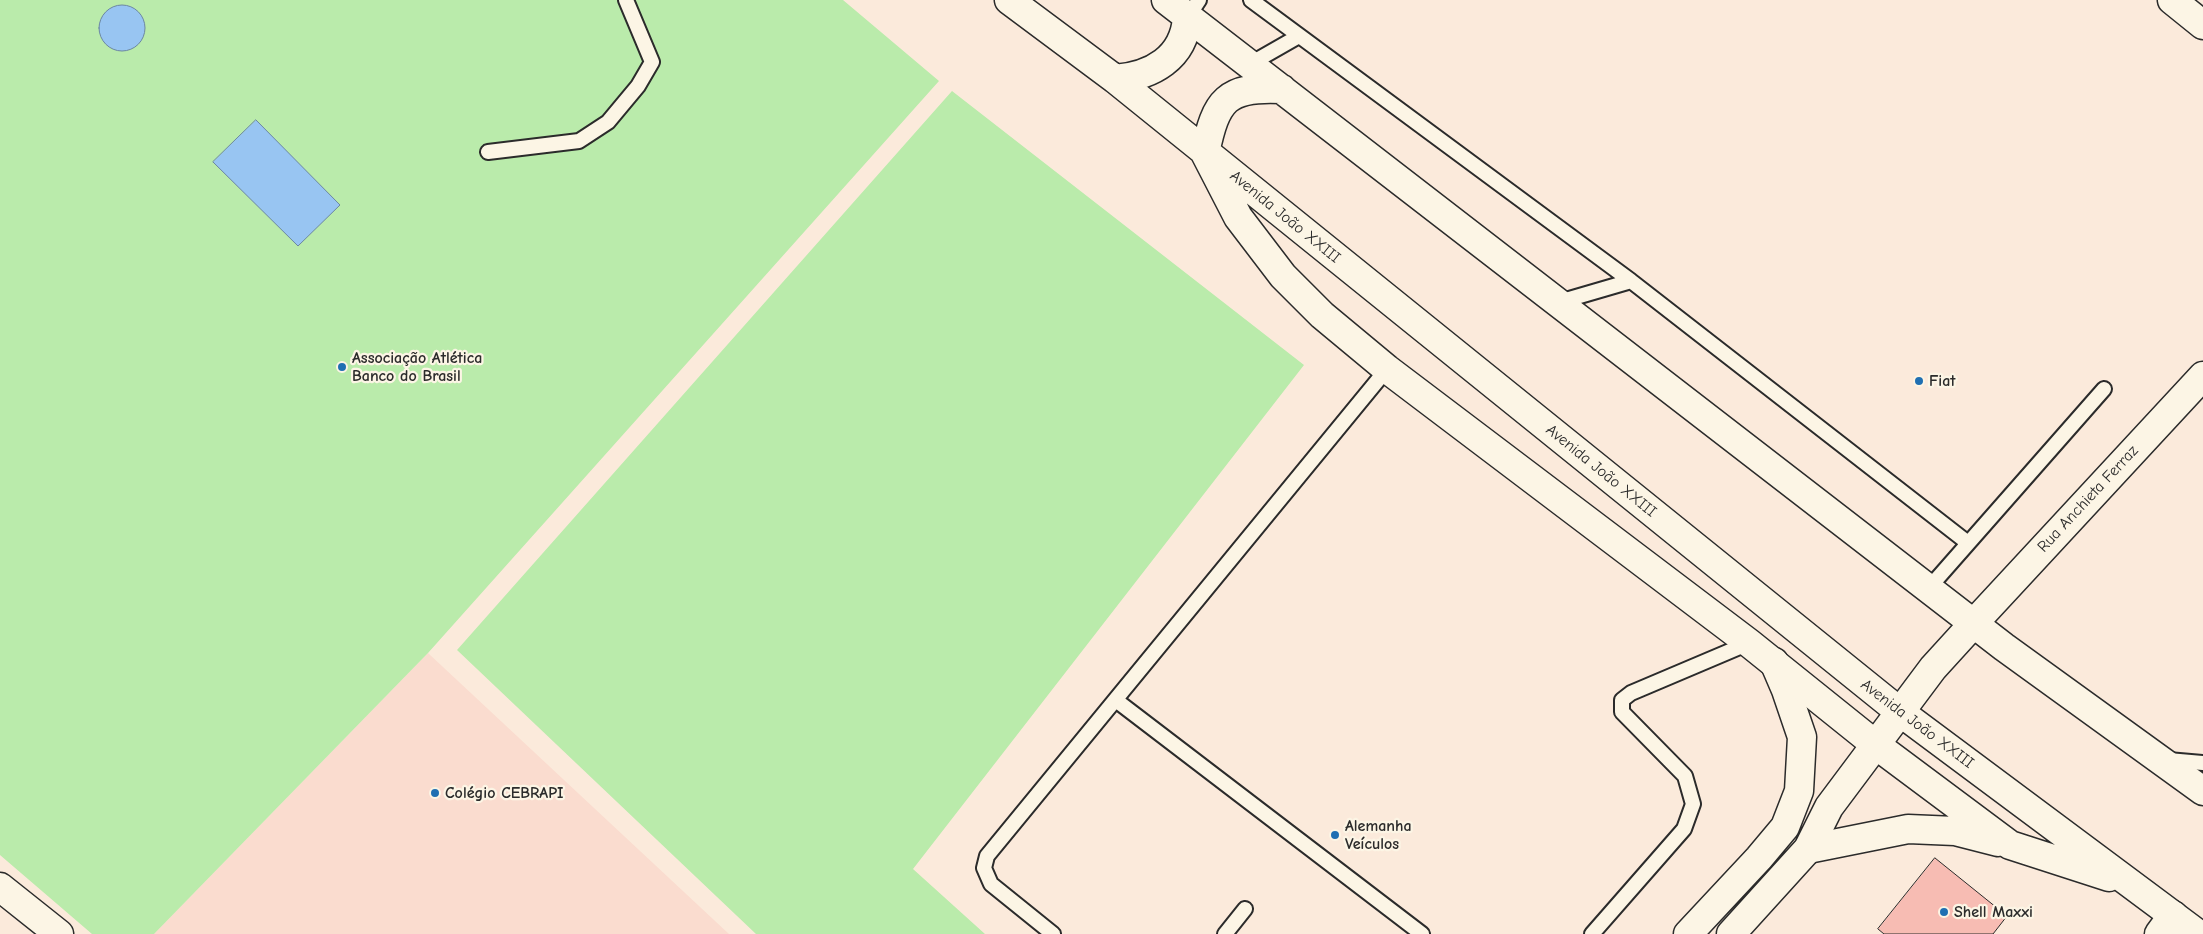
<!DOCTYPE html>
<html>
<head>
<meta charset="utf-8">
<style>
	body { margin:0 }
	canvas { display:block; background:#fbeadb }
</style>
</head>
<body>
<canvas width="2203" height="934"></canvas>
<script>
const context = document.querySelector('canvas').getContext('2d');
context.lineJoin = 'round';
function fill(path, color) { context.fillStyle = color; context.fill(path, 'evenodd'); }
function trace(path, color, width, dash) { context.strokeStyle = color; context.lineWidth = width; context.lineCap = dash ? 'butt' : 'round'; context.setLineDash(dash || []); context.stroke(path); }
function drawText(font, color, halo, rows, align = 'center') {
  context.font = font + ' "Comic Neue",sans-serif'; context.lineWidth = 4.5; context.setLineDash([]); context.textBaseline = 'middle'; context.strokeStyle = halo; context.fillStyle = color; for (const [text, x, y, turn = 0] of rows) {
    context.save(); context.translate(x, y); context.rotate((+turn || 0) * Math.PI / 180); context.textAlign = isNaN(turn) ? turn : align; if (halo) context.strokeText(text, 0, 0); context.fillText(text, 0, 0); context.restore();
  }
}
const built = new Path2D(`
	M 428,653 L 729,934 L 154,934 Z`);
const green = new Path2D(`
	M 0,0 L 843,0 L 939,81 L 428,653 L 154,934 L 92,934 L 0,855 Z
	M 952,91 L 1304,365 L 913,869 L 985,934 L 756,934 L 457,650 Z`);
const water = new Path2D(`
	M99 28a23 23 0 1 1 46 0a23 23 0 1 1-46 0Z
	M 256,120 L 340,205 L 298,246 L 213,162 Z`);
const building = new Path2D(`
	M 1935,858 L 2007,916 L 1993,934 L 1884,934 L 1878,929 Z`);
const service = new Path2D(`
	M 1251,0 L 1631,281 L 1968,543
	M 1187,18 L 1199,0
	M 1250,64 L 1299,36
	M 488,152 L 579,141 L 608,122 L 638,86 L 652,62 L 626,0
	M 1559,302 L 1631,281
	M 1928,589 L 2104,389
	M 1117,701 L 1422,934
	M 2168,760 L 2203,763
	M 1053,934 L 991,884 L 984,868 L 987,856 L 1387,369
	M 1225,934 L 1245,909
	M 1592,934 L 1684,829 L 1693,804 L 1685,776 L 1622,712 L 1622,700 L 1631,693 L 1749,643`);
const minor = new Path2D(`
	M 2172,0 L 2203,25
	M 0,887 L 59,934
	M 2159,934 L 2173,915`);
const tertiary = new Path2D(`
	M 1974,623 L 2203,376`);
const secondary = new Path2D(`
	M 1688,934 L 1759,858 L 1785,827 L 1799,791 L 1802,737 L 1786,690 L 1774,662
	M 1731,934 L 1808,849 L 1829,807 L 1933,668 L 1974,623`);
const primary = new Path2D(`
	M 1009,0 L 1115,79 L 1900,712 L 2198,934
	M 1166,0 L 2004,647 L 2203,791
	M 1115,79 C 1152,76 1184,58 1187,18
	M 1282,89 C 1226,86 1216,100 1205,153 L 1238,217 L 1283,276 L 1322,315 L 1387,369 L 1749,643 L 1876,745 L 2010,845 L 2109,877
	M 1808,849 L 1908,829 L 1955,831 L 1998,842`);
const markers = [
	[342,367,5,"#1f6fb2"],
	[1919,381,5,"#1f6fb2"],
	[435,793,5,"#1f6fb2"],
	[1335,835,5,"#1f6fb2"],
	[1944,912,5,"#1f6fb2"]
];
const streetNames = [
	["Avenida João XXIII",1285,217,39],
	["Avenida João XXIII",1601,471,39],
	["Rua Anchieta Ferraz",2088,499,-47],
	["Avenida João XXIII",1917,724,37]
];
const poiNames = [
	["Associação Atlética",352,358],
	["Banco do Brasil",352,376],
	["Fiat",1929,381],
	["Colégio CEBRAPI",445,793],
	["Alemanha",1345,826],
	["Veículos",1345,844],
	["Shell Maxxi",1954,912]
];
fill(built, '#fadccf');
fill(green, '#baebab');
fill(water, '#98c5f2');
trace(water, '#6c87a2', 1);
fill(building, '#f7bcb3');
trace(building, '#2b2b2b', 1);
trace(service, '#2b2b2b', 18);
trace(minor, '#2b2b2b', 31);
trace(tertiary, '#2b2b2b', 31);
trace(secondary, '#2b2b2b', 31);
trace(primary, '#2b2b2b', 31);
trace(service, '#fcf5e5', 14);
trace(minor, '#fcf5e5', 28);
trace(tertiary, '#fcf5e5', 28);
trace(secondary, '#fcf5e5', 28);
trace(primary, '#fcf5e5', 28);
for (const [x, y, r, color] of markers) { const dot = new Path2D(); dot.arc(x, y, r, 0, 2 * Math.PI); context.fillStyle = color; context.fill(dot); trace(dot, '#fcf5e5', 2); }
drawText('16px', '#2b2b2b', '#fcf5e5', streetNames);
drawText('bold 16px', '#2b2b2b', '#fcf5e5', poiNames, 'left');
</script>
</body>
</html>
